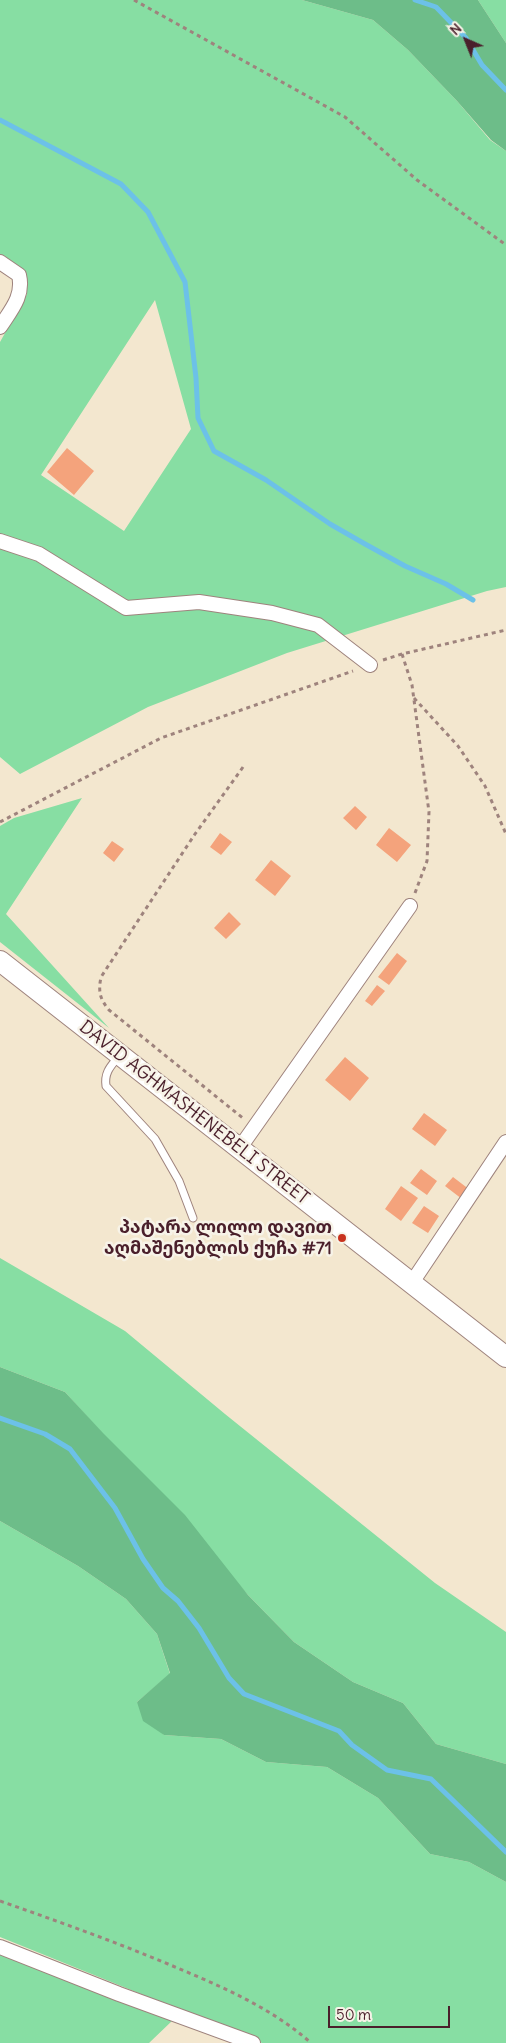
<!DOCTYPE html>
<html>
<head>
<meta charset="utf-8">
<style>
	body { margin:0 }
	#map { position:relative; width:506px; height:2043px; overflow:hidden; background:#f3e7cf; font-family:Delius,sans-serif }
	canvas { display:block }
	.north { position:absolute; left:441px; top:15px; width:50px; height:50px; -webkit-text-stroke:4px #f7f3e8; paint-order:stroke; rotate:316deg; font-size:14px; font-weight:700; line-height:20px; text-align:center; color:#4a1f2b }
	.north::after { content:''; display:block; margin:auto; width:18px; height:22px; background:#4a1f2b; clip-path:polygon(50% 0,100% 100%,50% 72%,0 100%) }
	.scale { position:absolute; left:328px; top:2006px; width:122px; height:22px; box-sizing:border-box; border:2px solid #4a1f2b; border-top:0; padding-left:6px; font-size:15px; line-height:18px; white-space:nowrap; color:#4a1f2b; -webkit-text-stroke:4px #f7f3e8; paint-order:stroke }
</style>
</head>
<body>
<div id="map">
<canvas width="506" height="2043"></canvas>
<div class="north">N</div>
<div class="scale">50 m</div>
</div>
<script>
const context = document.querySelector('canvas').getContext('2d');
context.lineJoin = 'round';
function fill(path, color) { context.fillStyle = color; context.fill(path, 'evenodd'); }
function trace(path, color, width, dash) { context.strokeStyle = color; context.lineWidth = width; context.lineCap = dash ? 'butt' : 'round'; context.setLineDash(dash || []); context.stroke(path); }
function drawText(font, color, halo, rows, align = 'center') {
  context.font = font + ' Delius,"Noto Sans Georgian",sans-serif'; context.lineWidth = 5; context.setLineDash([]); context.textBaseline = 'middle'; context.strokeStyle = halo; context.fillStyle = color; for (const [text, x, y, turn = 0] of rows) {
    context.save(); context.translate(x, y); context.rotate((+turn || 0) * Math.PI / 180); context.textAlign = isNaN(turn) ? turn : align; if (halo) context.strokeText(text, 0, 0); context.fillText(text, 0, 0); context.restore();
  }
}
const green = new Path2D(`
	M 0,0 L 302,0 L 373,20 L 408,50 L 457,101 L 490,140 L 506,151 L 506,587 L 487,591 L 287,653 L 148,707 L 20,774 L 0,757 L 0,342 L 27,294 L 23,271 L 0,254 ZM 155,300 L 191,429 L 124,531 L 41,475 Z
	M 478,0 L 506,0 L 506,43 Z
	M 82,798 L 6,914 L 109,1028 L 0,942 L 0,826 L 14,818 Z
	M 0,1258 L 125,1331 L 225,1414 L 435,1583 L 506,1632 L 506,1764 L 436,1744 L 403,1703 L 353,1682 L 294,1642 L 248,1595 L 65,1392 L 0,1367 Z
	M 0,1521 L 78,1566 L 126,1599 L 157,1634 L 170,1674 L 137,1702 L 164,1735 L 221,1739 L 266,1762 L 327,1767 L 378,1798 L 430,1854 L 469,1862 L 506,1882 L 506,2043 L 262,2043 L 0,1937 Z
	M 0,1951 L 173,2020 L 149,2043 L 0,2043 Z`);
const forest = new Path2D(`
	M 302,0 L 478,0 L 506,43 L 506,151 L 491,140 L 457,101 L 408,50 L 373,20 Z
	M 0,1367 L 65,1392 L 103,1433 L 185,1515 L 248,1595 L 294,1642 L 353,1682 L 403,1703 L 436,1744 L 506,1764 L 506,1882 L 469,1862 L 430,1854 L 378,1798 L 327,1767 L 266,1762 L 221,1739 L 164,1735 L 143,1721 L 137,1702 L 170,1673 L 157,1634 L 126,1599 L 78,1566 L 0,1521 Z`);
const stream = new Path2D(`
	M 415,0 L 436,7 L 466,38 L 482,65 L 506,90
	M 0,120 L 121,184 L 148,212 L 185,282 L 196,378 L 198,418 L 214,451 L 266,480 L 330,524 L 365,544 L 405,566 L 446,584 L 473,600
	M 0,1418 L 45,1434 L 70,1449 L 115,1508 L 143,1559 L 163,1588 L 178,1601 L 199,1628 L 229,1678 L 244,1694 L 339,1731 L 352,1745 L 387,1770 L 431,1779 L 506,1852`);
const building = new Path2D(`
	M 67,448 L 94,471 L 74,495 L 47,472 Z
	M 355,806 L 367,817 L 356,830 L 343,818 Z
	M 389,828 L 411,845 L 397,862 L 376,845 Z
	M 220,833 L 232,842 L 221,855 L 210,847 Z
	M 112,841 L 124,849 L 114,862 L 103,853 Z
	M 271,860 L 291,876 L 275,896 L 255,880 Z
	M 229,912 L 241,924 L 226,939 L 214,928 Z
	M 397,953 L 407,961 L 389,985 L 378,977 Z
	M 377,985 L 385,991 L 372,1006 L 365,1001 Z
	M 345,1057 L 369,1078 L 350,1101 L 325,1080 Z
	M 424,1113 L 447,1130 L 435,1146 L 412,1129 Z
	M 421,1169 L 437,1181 L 427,1195 L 410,1183 Z
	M 453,1177 L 470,1190 L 462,1199 L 445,1186 Z
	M 401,1186 L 418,1198 L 401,1221 L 385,1209 Z
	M 424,1206 L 439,1216 L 428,1233 L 412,1223 Z`);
const path = new Path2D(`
	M 134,0 L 345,117 L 417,180 L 506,245
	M 402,654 L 412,685 L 429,812 L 427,861 L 415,893
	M 383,660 L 402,654 L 506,630
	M 414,698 L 458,746 L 485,786 L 506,834
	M 243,767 L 195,834 L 101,977 C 98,992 100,999 109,1010 L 244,1119
	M 0,822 L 161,738 L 353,671
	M 0,1901 C 57,1921 113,1941 168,1964 C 218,1985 271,2007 311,2043`);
const lane = new Path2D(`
	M 119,1056 C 111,1066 104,1072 106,1086 L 155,1139 L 179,1181 L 193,1218`);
const street = new Path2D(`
	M 0,262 L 19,275 C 24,296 11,310 0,327
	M 0,541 L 39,554 L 126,608 L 199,602 L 272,613 L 318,625 L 370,665
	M 239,1149 L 410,906
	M 411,1284 L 506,1142
	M 0,1947 L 119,1994 L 253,2043`);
const secondary = new Path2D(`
	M 0,961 L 506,1357`);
const markers = [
	[342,1238,5,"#c8321e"]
];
const streetNames = [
	["DAVID AGHMASHENEBELI STREET",194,1113,38]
];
const poiNames = [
	["პატარა ლილო დავით",332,1228],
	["აღმაშენებლის ქუჩა #71",332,1249]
];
fill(green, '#87dea3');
fill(forest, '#6dbd89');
trace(stream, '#6cc1e8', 5);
fill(building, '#f4a37c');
trace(lane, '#9e837d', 9);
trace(street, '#9e837d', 16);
trace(secondary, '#9e837d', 22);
trace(path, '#9e837d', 3, [4, 4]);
trace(lane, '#fff', 7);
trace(street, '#fff', 14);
trace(secondary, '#fff', 20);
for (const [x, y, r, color] of markers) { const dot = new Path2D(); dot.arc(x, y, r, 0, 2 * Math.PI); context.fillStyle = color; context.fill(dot); trace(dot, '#f7f3e8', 2); }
drawText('18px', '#4a1f2b', '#f7f3e8', streetNames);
drawText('bold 18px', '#4a1f2b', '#f7f3e8', poiNames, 'right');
</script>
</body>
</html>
